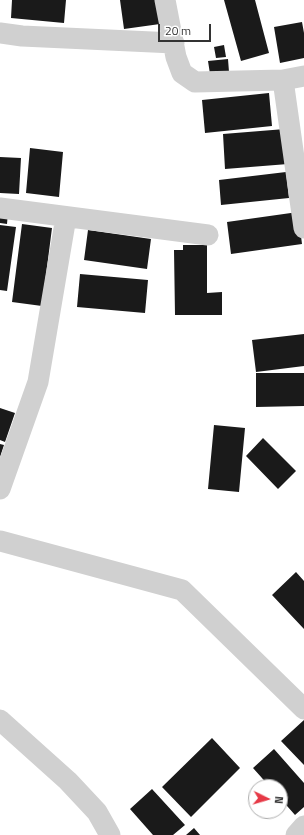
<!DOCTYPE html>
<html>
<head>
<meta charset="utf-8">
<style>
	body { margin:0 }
	#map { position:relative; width:304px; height:835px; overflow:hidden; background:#fff; font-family:"Titillium Web",sans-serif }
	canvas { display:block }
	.north { position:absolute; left:248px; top:779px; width:40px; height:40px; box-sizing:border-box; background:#fff; border:1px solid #adadad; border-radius:50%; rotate:95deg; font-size:11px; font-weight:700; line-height:16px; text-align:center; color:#333 }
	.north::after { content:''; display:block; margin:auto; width:14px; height:18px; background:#e63946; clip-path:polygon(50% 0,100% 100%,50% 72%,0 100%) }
	.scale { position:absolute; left:158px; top:24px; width:53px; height:18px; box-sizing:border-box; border:2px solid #333; border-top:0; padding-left:5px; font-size:12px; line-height:14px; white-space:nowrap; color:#333; -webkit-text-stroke:3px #fff; paint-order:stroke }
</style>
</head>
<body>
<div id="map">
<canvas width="304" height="835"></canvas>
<div class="north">N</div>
<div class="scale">20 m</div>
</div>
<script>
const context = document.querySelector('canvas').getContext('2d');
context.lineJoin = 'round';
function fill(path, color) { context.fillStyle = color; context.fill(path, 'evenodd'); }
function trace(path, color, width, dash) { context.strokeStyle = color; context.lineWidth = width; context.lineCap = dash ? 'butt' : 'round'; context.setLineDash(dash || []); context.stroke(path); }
const building = new Path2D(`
	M 12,0 L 66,0 L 64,23 L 11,18 Z
	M 120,0 L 156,0 L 160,24 L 124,29 Z
	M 224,0 L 255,0 L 269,53 L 241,61 Z
	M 302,22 L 304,33 L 304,58 L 280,63 L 274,27 Z
	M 224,45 L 226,57 L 216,58 L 214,47 Z
	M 228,59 L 229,72 L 210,74 L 208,61 Z
	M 269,93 L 272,126 L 205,133 L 202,100 Z
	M 285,129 L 288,164 L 225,169 L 223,134 Z
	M 30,148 L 63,152 L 59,197 L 26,193 Z
	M 0,157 L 21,158 L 19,194 L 0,193 Z
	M 286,172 L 289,198 L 221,205 L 219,180 Z
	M 0,211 L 8,212 L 7,224 L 0,223 Z
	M 298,212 L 302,244 L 231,254 L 227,222 Z
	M 22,224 L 52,228 L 42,306 L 12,302 Z
	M 0,225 L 16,227 L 7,291 L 0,290 Z
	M 88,230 L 151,239 L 147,269 L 84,260 Z
	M 183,245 L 207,245 L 207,293 L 222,292 L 222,315 L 175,315 L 174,250 L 183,250 Z
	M 80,274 L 148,280 L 145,313 L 77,307 Z
	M 304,334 L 304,366 L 256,372 L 252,340 Z
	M 256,373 L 304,373 L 304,406 L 256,407 Z
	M 0,408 L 15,413 L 5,442 L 0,440 Z
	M 214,425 L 245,428 L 239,492 L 208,489 Z
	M 263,438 L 296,471 L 278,489 L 246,456 Z
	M 0,444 L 4,445 L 0,457 Z
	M 296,572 L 304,581 L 304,629 L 272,595 Z
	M 304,720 L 304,765 L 281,741 Z
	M 212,738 L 240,768 L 191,817 L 162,787 Z
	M 274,749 L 304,783 L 304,807 L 295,815 L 280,798 L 280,787 L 270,787 L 253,768 Z
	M 152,789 L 185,825 L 173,835 L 153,835 L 130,809 Z
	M 194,828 L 200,835 L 186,835 Z`);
const minor = new Path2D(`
	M 165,0 L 176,57 L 182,73 L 195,82 L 283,80 L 304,228
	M 0,33 L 22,36 L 174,43
	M 283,80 L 304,76
	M 0,208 L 208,235
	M 0,489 L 38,382 L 66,217
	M 0,541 L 182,590 L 304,709
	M 0,720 L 68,781 L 97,812 L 110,835
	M 296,835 L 304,826`);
fill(building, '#1a1a1a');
trace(minor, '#d0d0d0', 21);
</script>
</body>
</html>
